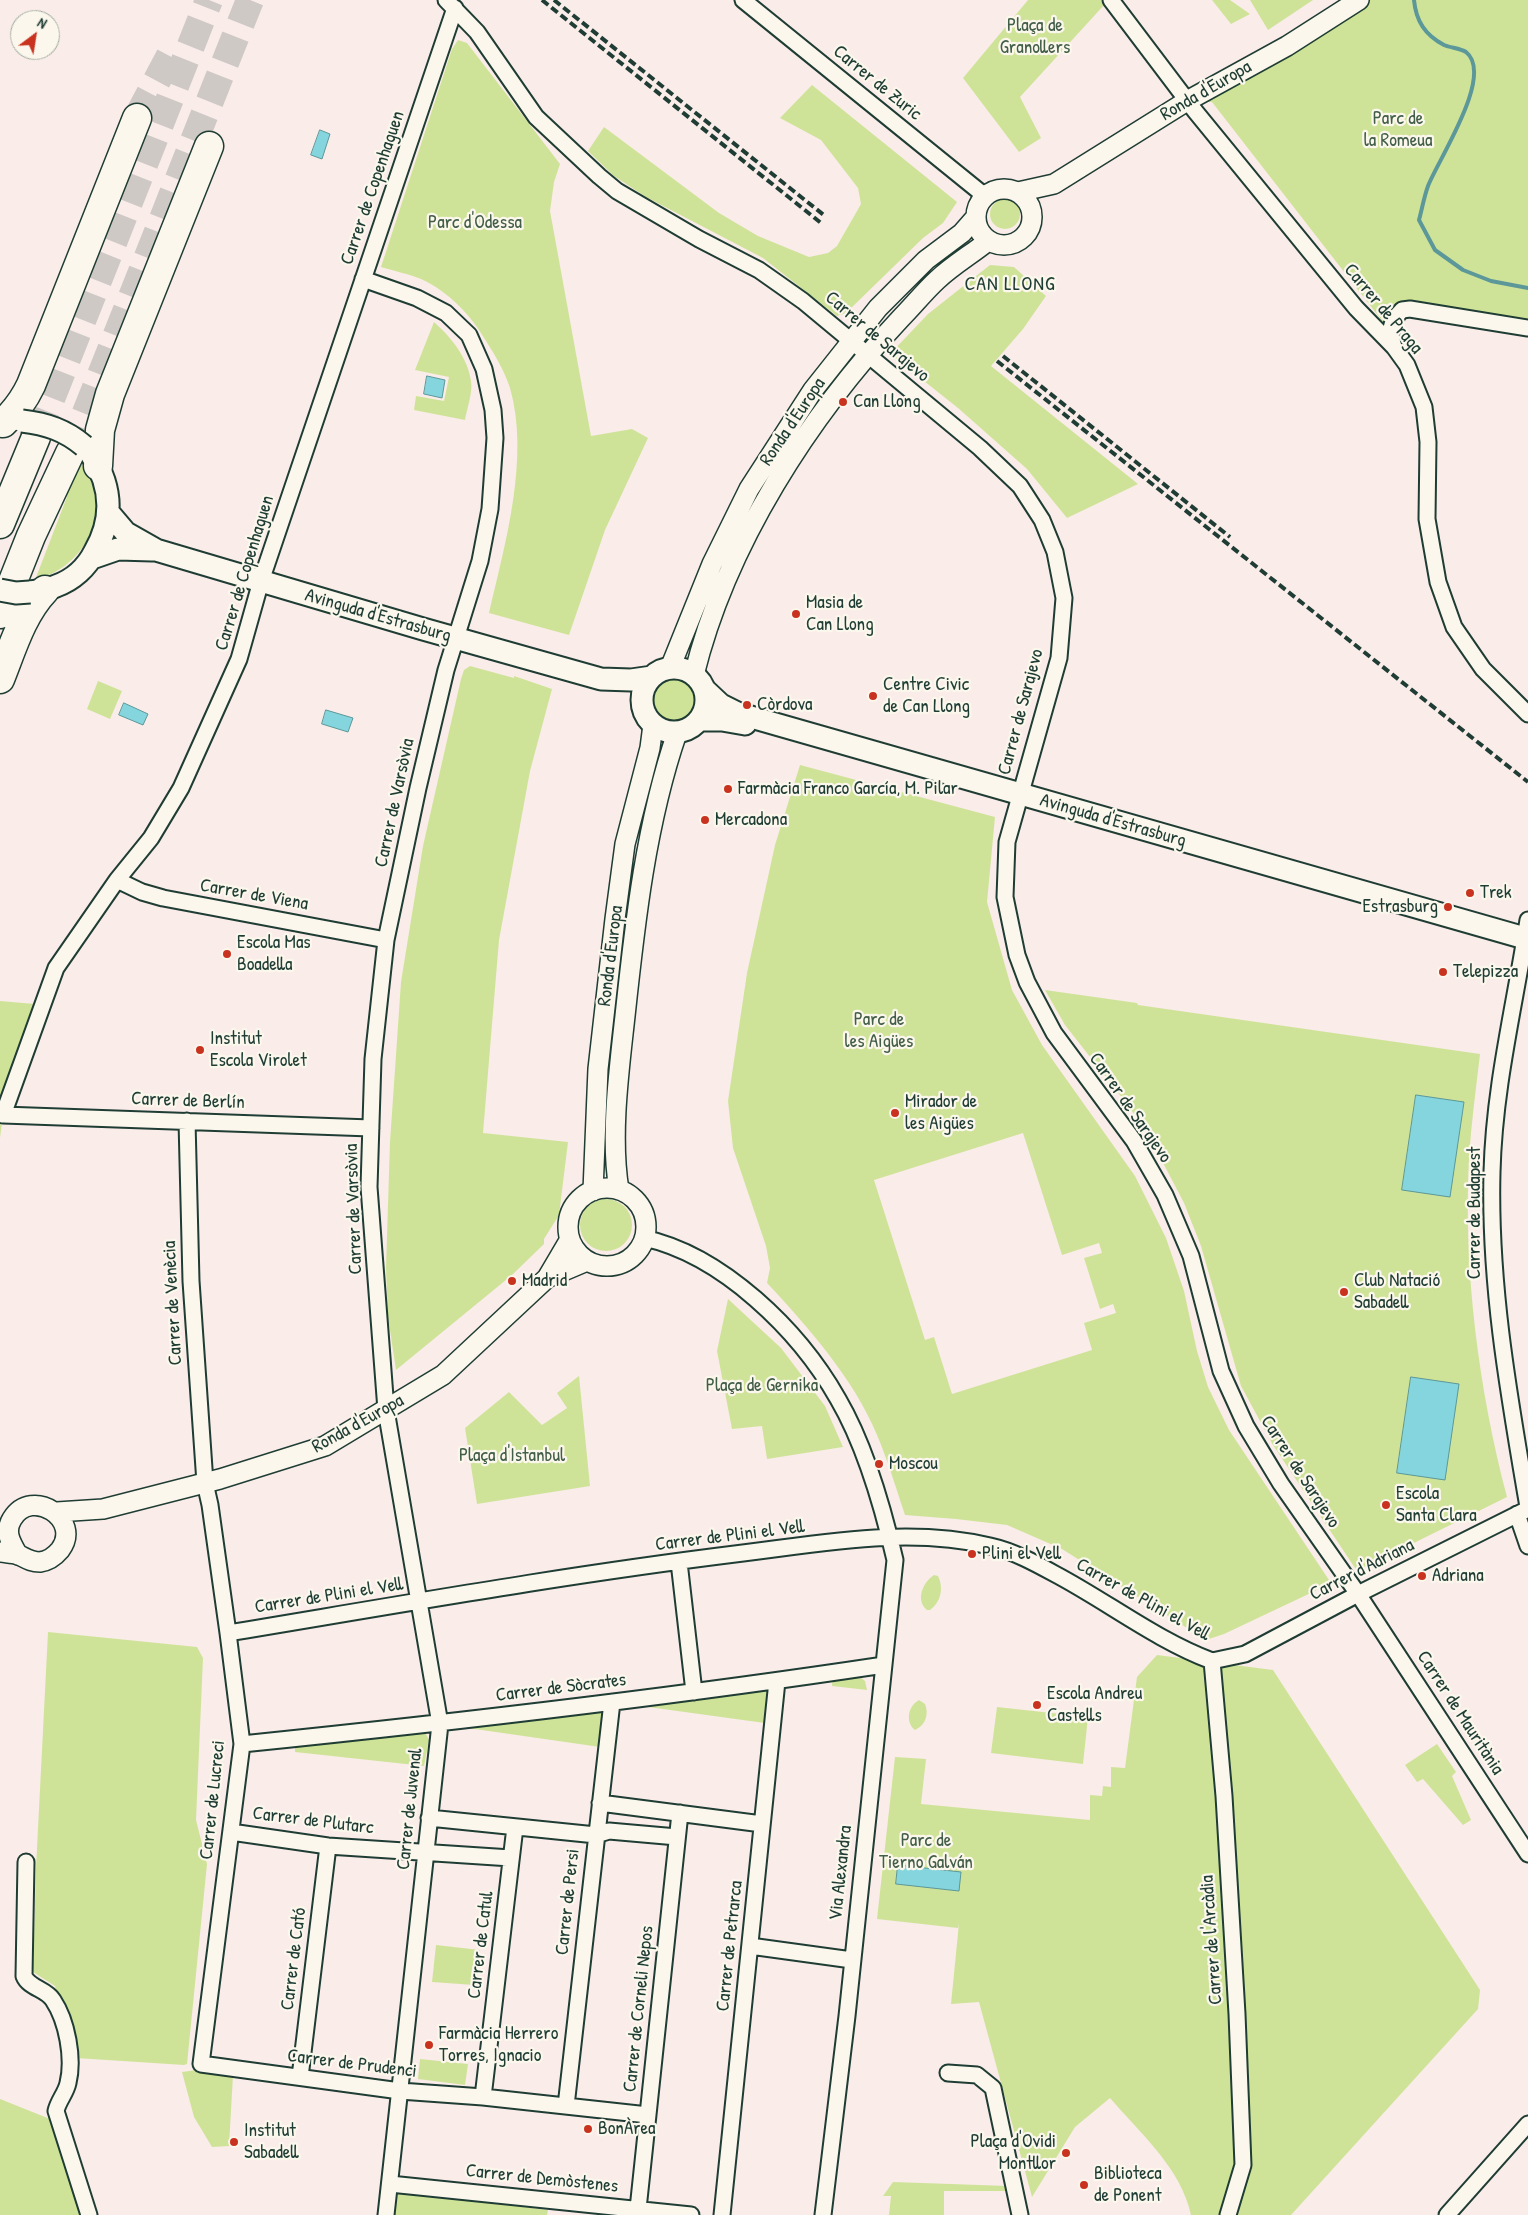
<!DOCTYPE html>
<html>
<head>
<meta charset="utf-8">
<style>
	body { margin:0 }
	#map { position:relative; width:1528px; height:2215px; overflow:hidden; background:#faece9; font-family:"Patrick Hand",sans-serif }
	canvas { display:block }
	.north { position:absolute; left:10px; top:10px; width:50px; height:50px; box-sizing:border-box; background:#fbf7ec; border:1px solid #a3ada2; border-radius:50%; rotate:31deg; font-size:14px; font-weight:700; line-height:20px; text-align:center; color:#1f3d34 }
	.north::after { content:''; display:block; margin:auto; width:18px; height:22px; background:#c8321e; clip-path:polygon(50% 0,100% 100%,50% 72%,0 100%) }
</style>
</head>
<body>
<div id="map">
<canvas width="1528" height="2215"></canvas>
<div class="north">N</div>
</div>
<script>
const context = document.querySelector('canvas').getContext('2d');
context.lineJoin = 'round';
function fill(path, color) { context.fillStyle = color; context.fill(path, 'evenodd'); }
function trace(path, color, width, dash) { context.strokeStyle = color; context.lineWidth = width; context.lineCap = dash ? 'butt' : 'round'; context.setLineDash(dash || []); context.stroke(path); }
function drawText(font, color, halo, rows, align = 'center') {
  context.font = font + ' "Patrick Hand",sans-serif'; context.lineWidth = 4.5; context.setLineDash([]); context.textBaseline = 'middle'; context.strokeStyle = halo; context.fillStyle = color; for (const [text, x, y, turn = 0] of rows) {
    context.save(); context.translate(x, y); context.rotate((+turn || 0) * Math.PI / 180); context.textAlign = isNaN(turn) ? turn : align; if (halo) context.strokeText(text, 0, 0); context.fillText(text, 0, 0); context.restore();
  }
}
const green = new Path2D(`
	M 1028,0 L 1101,0 L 1105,4 L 1020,97 L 1041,138 L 1019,152 L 963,78 Z
	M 1212,0 L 1230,0 L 1250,14 L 1231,24 Z
	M 1250,0 L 1313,0 L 1268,30 Z
	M 1343,0 L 1528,0 L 1528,329 L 1402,310 L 1390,331 L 1212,102 L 1187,101 Z
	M 458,40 L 467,43 L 560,164 L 554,182 L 550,211 L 591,436 L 632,429 L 648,438 L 605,530 L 569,635 L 489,613 C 505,544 530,458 510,388 C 505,372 495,355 486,341 C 471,315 449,292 421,279 C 409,274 394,271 381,267 L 452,49 Z
	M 812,85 L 957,202 L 943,223 L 923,238 L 846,313 L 837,316 L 763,258 L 646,197 L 614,176 L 588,151 L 604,127 L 719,213 L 758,236 L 809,257 L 828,253 L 837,246 L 861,204 L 858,188 L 821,140 L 780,118 Z
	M990 214a15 15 0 1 1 30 0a15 15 0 1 1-30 0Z
	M 990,265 L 1014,267 L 1046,296 L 1023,329 L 991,366 L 1138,484 L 1067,518 L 1027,469 L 958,408 L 890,354 L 928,314 Z
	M 434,322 C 451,337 468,358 471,381 C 473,392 467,408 465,420 L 414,410 L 416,396 L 444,401 L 449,377 L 415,370 Z
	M 79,461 C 118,505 87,567 35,580 L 67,497 L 63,495 Z
	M 470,666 L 514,678 L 514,676 L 552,689 L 530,771 L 499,940 L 483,1133 L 568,1142 L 559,1215 L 544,1239 L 544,1244 L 512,1275 L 396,1370 L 388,1317 L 386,1268 L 390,1142 L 401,982 L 423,846 L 461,679 L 464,670 Z
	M652 700a21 21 0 1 1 42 0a21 21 0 1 1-42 0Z
	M 98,681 L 122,691 L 110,719 L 87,709 Z
	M 800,765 L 995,817 L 987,902 L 1012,990 L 1042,1045 L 1135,1176 L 1166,1238 L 1184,1291 L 1197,1351 L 1208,1387 L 1229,1430 L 1329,1580 L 1315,1591 L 1224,1634 L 1206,1640 L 1062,1549 L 1007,1525 L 956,1519 L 905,1515 C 896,1488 888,1461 877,1435 C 854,1379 808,1327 767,1283 L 770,1268 L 766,1246 L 733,1148 L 728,1101 L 747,973 L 775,845 ZM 1023,1133 L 1062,1255 L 1099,1243 L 1102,1253 L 1084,1258 L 1100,1309 L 1113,1304 L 1116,1313 L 1084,1323 L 1092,1350 L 952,1394 L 934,1337 L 925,1340 L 874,1180 Z
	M 1045,990 L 1137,1003 L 1138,1005 L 1480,1054 C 1476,1089 1471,1124 1469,1159 C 1463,1270 1479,1391 1507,1497 L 1357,1571 L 1273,1445 L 1241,1386 L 1201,1246 L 1184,1203 L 1150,1138 L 1130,1108 L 1065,1025 Z
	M 0,1001 L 35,1004 C 19,1048 5,1092 0,1138 Z
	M580 1225a26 26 0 1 1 52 0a26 26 0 1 1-52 0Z
	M 728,1299 L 781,1348 L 825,1406 L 843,1447 L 767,1459 L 762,1426 L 732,1429 L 717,1351 Z
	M 579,1376 L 590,1486 L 477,1504 L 465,1428 L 509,1392 L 542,1425 L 567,1408 L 557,1393 Z
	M 934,1575 L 938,1576 C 944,1588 941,1602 930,1610 L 927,1610 C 915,1600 923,1582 934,1575 Z
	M 48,1632 L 197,1647 L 203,1658 L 196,1820 L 207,1864 L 187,2064 L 184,2065 L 76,2058 L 55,1986 L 33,1972 L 36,1868 Z
	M 1157,1655 L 1273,1670 L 1480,1990 L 1478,2009 L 1291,2215 L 1191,2215 C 1181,2168 1140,2133 1110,2098 L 1075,2127 L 1032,2197 L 979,2002 L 951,2004 L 959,1923 L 958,1928 L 877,1919 L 895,1757 L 926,1759 L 921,1804 L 1090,1820 L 1090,1795 L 1102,1796 L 1103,1786 L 1111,1787 L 1111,1767 L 1125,1768 L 1137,1677 Z
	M 833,1676 L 859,1676 L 865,1681 L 867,1690 L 832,1686 Z
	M 777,1681 L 772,1724 L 612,1702 L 607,1748 L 440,1724 Z
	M 919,1700 L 925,1704 C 929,1714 926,1725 915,1730 C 905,1722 908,1706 919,1700 Z
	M 997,1707 L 1088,1717 L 1083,1764 L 991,1753 Z
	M 425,1732 L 429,1740 L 424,1766 L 295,1752 L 295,1747 L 383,1735 Z
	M 1437,1744 L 1456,1772 L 1452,1776 L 1471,1820 L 1463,1825 L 1423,1779 L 1417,1782 L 1405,1765 Z
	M 436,1945 L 480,1950 L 476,1987 L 474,1985 L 432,1982 Z
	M 420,2059 L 468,2064 L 465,2085 L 418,2079 Z
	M 204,2069 L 233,2075 L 229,2146 L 212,2147 L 194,2117 L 182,2072 Z
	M 0,2099 L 55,2121 L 82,2215 L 0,2215 Z
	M 893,2182 L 1008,2186 L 1008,2191 L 944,2191 L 944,2215 L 889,2215 L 891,2196 L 883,2196 Z
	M 394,2191 L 548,2210 L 547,2215 L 391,2215 Z`);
const water = new Path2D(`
	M 320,130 L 330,134 L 322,159 L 311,155 Z
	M 427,376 L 445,380 L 442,398 L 424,394 Z
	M 124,703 L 148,714 L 143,725 L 119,715 Z
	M 326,710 L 353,718 L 348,732 L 322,724 Z
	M 1416,1095 L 1464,1102 L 1450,1197 L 1402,1190 Z
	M 1411,1377 L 1459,1384 L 1445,1480 L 1397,1473 Z
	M 898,1865 L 961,1872 L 959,1891 L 896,1884 Z`);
const stream = new Path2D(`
	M 1414,0 C 1416,21 1425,35 1444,45 C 1451,48 1460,48 1466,52 C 1495,75 1438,160 1428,186 C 1424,197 1422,209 1419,220 L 1435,250 L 1463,270 L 1491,281 L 1528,288`);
const motorwayTunnel = new Path2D(`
	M 137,118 L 172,52
	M 36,437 L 209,0
	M 70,453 L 250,0`);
const minor = new Path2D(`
	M 446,0 L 477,32 L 536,117 L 599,176 L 617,191 L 699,239 L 759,270 L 803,301 L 980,448 L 1020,486 L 1042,520 L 1055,552 L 1064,598 L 1059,658 L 1007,842 L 1005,897 L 1017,955 L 1027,982 L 1054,1033 L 1134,1141 L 1165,1195 L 1191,1256 L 1221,1371 L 1246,1426 L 1281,1484 L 1358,1594 L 1528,1854
	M 743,0 L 985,196
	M 1111,0 L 1195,111 L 1356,308 L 1394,347 L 1407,365 L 1424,407 L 1428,442 L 1427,519 L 1438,582 L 1454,627 L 1483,669 L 1528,714
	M 363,279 L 417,298 L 446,313 L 469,335 L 484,369 L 493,410 L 495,438 L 490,509 L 480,561 L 446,670 L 418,788 L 386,940 L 373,1059 L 369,1187 L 386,1410 L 440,1724 L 386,2215
	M 1394,347 C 1389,331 1389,323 1402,310 L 1410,309 L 1528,328
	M 117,880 L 142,892 L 163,898 L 386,940
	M 1528,920 C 1515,1004 1494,1087 1492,1172 C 1489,1285 1509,1396 1528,1507
	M 187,1121 L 191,1281 L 205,1483 L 210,1505 L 228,1633 L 242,1744 L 201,2064 L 400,2091 L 483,2097 L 648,2115
	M 371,1128 L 3,1115 L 56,968 L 117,880 L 151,838 L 181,788 L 239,659 L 261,581 L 455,8
	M 644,1238 C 722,1255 799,1330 838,1399 C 865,1445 883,1508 895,1560 L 847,2016 L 823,2215
	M 1517,1514 L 1528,1546
	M 679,1562 L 694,1692
	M 228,1633 C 397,1605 565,1575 735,1554 C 819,1544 906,1526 990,1546 C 1013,1551 1035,1563 1055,1574 C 1108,1602 1156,1640 1212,1661
	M 1212,1661 L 1224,1796 L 1237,2014 L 1243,2165 L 1228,2215
	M 1212,1661 L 1245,1654 L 1358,1594 L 1528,1509
	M 242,1744 C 457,1722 671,1697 884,1665
	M 600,1803 L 762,1824
	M 429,1818 L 596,1835 L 609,1831 L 677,1837
	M 231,1832 L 328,1846 L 511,1858
	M 26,1862 L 24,1976 C 29,1988 46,1989 53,2000 C 67,2021 74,2058 68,2083 C 66,2093 58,2101 56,2111 L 89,2215
	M 750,1946 L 852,1960
	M 948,2073 L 977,2075 L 993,2088 L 1020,2215
	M 300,2077 L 328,1846
	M 483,2097 L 515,1827
	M 566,2106 L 612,1702
	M 390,2184 L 691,2215
	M 638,2209 L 680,1813
	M 722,2215 L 777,1681
	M 1447,2215 L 1528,2124`);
const tertiary = new Path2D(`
	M976 217a28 28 0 1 1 56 0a28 28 0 1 1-56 0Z
	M 1018,192 L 1054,184 L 1187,101 L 1287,46 L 1359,0
	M 670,668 L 712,564 L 749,489 L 813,390 L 878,308 L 926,260 L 962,233 L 976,217
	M 694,675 C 726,544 809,416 901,318 C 913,306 924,292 937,280 C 953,265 972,254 988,241
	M568 1227a39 39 0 1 1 78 0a39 39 0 1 1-78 0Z
	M 619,1190 C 610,1136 619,1071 625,1016 C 635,922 646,823 677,733
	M 593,1191 L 598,1069 L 615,919 L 625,844 L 650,748 L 653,725
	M 547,1278 L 587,1261
	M 57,1512 L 103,1509 L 220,1479 L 325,1446 L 443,1375 L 547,1278 L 570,1239
	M 0,1552 C 6,1553 13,1553 19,1555 C 27,1559 31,1562 40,1562 C 48,1561 55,1556 60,1550 C 83,1520 32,1486 12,1519 C 4,1532 11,1543 18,1555`);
const secondary = new Path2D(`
	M 109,513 L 126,533 L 156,550 L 423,629 L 601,679 L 631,680 L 652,677
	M 92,558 L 118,549 L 152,550
	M 30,592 C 39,591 48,590 56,586 C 73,580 87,567 95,551 C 114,518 112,486 91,454
	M642 700a32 32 0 1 1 64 0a32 32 0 1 1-64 0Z
	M 705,690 L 721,705 L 737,713 L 1528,939
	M 701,720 L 722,720 L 745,724`);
const motorway = new Path2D(`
	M 3,423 C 16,411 24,400 31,385 L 137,118
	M 98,466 L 100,430 L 110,394 L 209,146
	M 0,524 L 36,437
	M 0,614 L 31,536 L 70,453
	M 0,679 C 12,649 22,614 45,590`);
const rail = new Path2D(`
	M 542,0 L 821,223
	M 554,0 L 825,216
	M 1003,356 L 1230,537
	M 997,361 L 1528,782`);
const secondaryBridge = new Path2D(`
	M 22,421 C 47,424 65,430 84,446
	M 0,590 L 16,593 L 30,592`);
const markers = [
	[843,402,5,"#c8321e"],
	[796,614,5,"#c8321e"],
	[873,696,5,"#c8321e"],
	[747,705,5,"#c8321e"],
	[728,789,5,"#c8321e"],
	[705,820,5,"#c8321e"],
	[1470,893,5,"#c8321e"],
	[1448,907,5,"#c8321e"],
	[227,954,5,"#c8321e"],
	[1443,972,5,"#c8321e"],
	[200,1050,5,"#c8321e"],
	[895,1113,5,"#c8321e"],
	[512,1281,5,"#c8321e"],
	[1344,1292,5,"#c8321e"],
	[879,1464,5,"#c8321e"],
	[1386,1505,5,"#c8321e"],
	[972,1554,5,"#c8321e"],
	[1422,1576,5,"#c8321e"],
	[1037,1705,5,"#c8321e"],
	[429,2045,5,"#c8321e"],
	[588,2129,5,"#c8321e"],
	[234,2142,5,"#c8321e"],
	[1066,2153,5,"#c8321e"],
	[1084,2185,5,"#c8321e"]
];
const parkNames = [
	["Plaça de",1035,26],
	["Granollers",1035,48],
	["Parc de",1398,119],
	["la Romeua",1398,141],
	["Parc d'Odessa",475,223],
	["Parc de",879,1020],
	["les Aigües",879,1042],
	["Plaça de Gernika",762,1386],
	["Plaça d'Istanbul",512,1456],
	["Parc de",926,1841],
	["Tierno Galván",926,1863]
];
const streetNames = [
	["Carrer de Zuric",877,83,39],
	["Ronda d'Europa",1206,91,-30],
	["Carrer de Copenhaguen",373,188,-71],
	["Carrer de Praga",1383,309,50],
	["Carrer de Sarajevo",877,337,40],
	["Ronda d'Europa",793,422,-56],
	["Carrer de Copenhaguen",245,573,-73],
	["Avinguda d'Estrasburg",378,616,16],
	["Carrer de Sarajevo",1021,712,-75],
	["Carrer de Varsòvia",395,803,-78],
	["Avinguda d'Estrasburg",1113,821,16],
	["Carrer de Viena",254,895,10],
	["Ronda d'Europa",611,956,-83],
	["Carrer de Berlín",188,1101,2],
	["Carrer de Sarajevo",1130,1108,55],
	["Carrer de Varsòvia",354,1209,-92],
	["Carrer de Budapest",1475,1213,-90],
	["Carrer de Venècia",173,1303,-93],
	["Ronda d'Europa",358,1424,-29],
	["Carrer de Sarajevo",1300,1472,57],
	["Carrer de Plini el Vell",730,1536,-7],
	["Carrer d'Adriana",1362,1570,-27],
	["Carrer de Plini el Vell",329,1596,-9],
	["Carrer de Plini el Vell",1143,1600,29],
	["Carrer de Sòcrates",561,1688,-7],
	["Carrer de Mauritània",1460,1713,57],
	["Carrer de Lucreci",213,1800,-84],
	["Carrer de Juvenal",410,1809,-84],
	["Carrer de Plutarc",313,1821,7],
	["Via Alexandra",841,1873,-84],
	["Carrer de Persi",568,1902,-84],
	["Carrer de l'Arcàdia",1212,1940,-94],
	["Carrer de Catul",481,1945,-83],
	["Carrer de Petrarca",730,1946,-84],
	["Carrer de Cató",294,1959,-83],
	["Carrer de Corneli Nepos",639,2009,-84],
	["Carrer de Prudenci",352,2064,7],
	["Carrer de Demòstenes",542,2179,6]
];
const poiNames = [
	["Can Llong",853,402],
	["Masia de",806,603],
	["Can Llong",806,625],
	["Centre Civic",883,685],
	["de Can Llong",883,707],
	["Còrdova",757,705],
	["Farmàcia Franco García, M. Pilar",738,789],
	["Mercadona",715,820],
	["Trek",1480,893],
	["Estrasburg",1438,907,"right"],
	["Escola Mas",237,943],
	["Boadella",237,965],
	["Telepizza",1453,972],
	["Institut",210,1039],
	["Escola Virolet",210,1061],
	["Mirador de",905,1102],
	["les Aigües",905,1124],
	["Madrid",522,1281],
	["Club Natació",1354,1281],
	["Sabadell",1354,1303],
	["Moscou",889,1464],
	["Escola",1396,1494],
	["Santa Clara",1396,1516],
	["Plini el Vell",982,1554],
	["Adriana",1432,1576],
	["Escola Andreu",1047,1694],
	["Castells",1047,1716],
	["Farmàcia Herrero",439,2034],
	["Torres, Ignacio",439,2056],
	["BonÀrea",598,2129],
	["Institut",244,2131],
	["Sabadell",244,2153],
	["Plaça d'Ovidi",1056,2142,"right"],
	["Montllor",1056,2164,"right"],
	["Biblioteca",1094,2174],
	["de Ponent",1094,2196]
];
const neighbourhoodNames = [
	["CAN LLONG",1010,285]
];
fill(green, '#cfe398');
fill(water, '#84d5dd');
trace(water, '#5c9899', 1);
trace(stream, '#5c9899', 4);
trace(motorwayTunnel, '#cec9c5', 28, [28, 14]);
trace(minor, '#1f3d34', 19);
trace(tertiary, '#1f3d34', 22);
trace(secondary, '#1f3d34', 25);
trace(motorway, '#1f3d34', 31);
trace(minor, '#fbf7ec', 15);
trace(tertiary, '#fbf7ec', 19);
trace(secondary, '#fbf7ec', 21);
trace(motorway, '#fbf7ec', 28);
trace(rail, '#1f3d34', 4, [8, 4]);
trace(secondaryBridge, '#1f3d34', 25, []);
trace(secondaryBridge, '#fbf7ec', 21);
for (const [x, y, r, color] of markers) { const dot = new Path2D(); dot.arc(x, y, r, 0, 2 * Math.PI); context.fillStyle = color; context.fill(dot); trace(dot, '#fbf7ec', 2); }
drawText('19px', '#425e48', '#fbf7ec', parkNames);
drawText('19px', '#1f3d34', '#fbf7ec', streetNames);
drawText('19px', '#1f3d34', '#fbf7ec', poiNames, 'left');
context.letterSpacing = '1px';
drawText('20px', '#1f3d34', '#fbf7ec', neighbourhoodNames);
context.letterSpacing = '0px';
</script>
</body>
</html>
